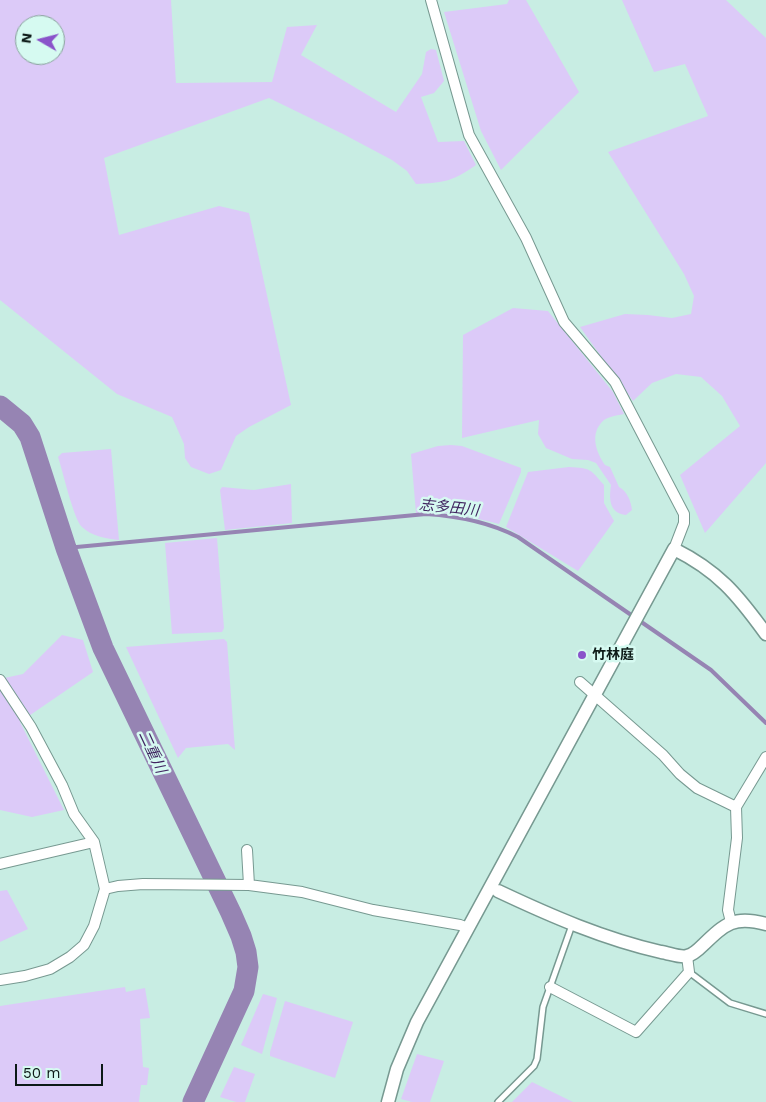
<!DOCTYPE html>
<html>
<head>
<meta charset="utf-8">
<style>
	body { margin:0 }
	#map { position:relative; width:766px; height:1102px; overflow:hidden; background:#c8ede3; font-family:"Work Sans",sans-serif }
	canvas { display:block }
	.north { position:absolute; left:15px; top:15px; width:50px; height:50px; box-sizing:border-box; background:#d6faf1; border:1px solid #86a09a; border-radius:50%; rotate:278deg; font-size:14px; font-weight:700; line-height:20px; text-align:center; color:#0d1a17 }
	.north::after { content:''; display:block; margin:auto; width:18px; height:22px; background:#8a53ca; clip-path:polygon(50% 0,100% 100%,50% 72%,0 100%) }
	.scale { position:absolute; left:15px; top:1064px; width:88px; height:22px; box-sizing:border-box; border:2px solid #0d1a17; border-top:0; padding-left:6px; font-size:15px; line-height:18px; white-space:nowrap; color:#0d1a17; -webkit-text-stroke:4px #d6faf1; paint-order:stroke }
</style>
</head>
<body>
<div id="map">
<canvas width="766" height="1102"></canvas>
<div class="north">N</div>
<div class="scale">50 m</div>
</div>
<script>
const context = document.querySelector('canvas').getContext('2d');
context.lineJoin = 'round';
function fill(path, color) { context.fillStyle = color; context.fill(path, 'evenodd'); }
function trace(path, color, width, dash) { context.strokeStyle = color; context.lineWidth = width; context.lineCap = dash ? 'butt' : 'round'; context.setLineDash(dash || []); context.stroke(path); }
function drawText(font, color, halo, rows, align = 'center') {
  context.font = font + ' "Work Sans","Noto Sans JP",sans-serif'; context.lineWidth = 5; context.setLineDash([]); context.textBaseline = 'middle'; context.strokeStyle = halo; context.fillStyle = color; for (const [text, x, y, turn = 0] of rows) {
    context.save(); context.translate(x, y); context.rotate((+turn || 0) * Math.PI / 180); context.textAlign = isNaN(turn) ? turn : align; if (halo) context.strokeText(text, 0, 0); context.fillText(text, 0, 0); context.restore();
  }
}
const green = new Path2D(`
	M 0,0 L 171,0 L 176,83 L 272,82 L 287,27 L 317,25 L 301,55 L 396,112 L 422,74 L 426,52 L 431,49 L 436,50 L 444,81 L 434,93 L 421,97 L 438,142 L 464,141 L 476,165 C 454,181 443,183 416,184 L 407,171 L 392,160 L 343,134 L 269,98 L 104,158 L 119,235 L 219,206 L 249,213 L 291,405 L 249,427 L 236,436 L 221,470 L 209,474 L 191,467 L 185,458 L 184,444 L 172,417 L 117,394 L 0,300 ZM 25,25 L 55,25 L 55,55 L 25,55 Z
	M 509,0 L 526,0 L 579,92 L 501,170 L 481,131 L 444,12 L 507,4 Z
	M 622,0 L 726,0 L 766,38 L 766,463 L 705,533 L 680,475 L 740,426 L 722,396 L 701,377 L 676,374 L 652,383 L 633,401 L 580,327 L 625,314 L 648,315 L 672,318 L 691,314 L 694,296 L 684,274 L 608,152 L 708,116 L 685,64 L 654,72 Z
	M 513,308 L 548,311 L 613,392 L 624,414 C 618,415 608,417 604,420 C 589,433 596,452 605,465 L 610,467 L 619,487 C 627,491 631,501 632,510 L 626,515 C 609,513 609,499 611,485 L 596,463 L 588,460 L 572,459 L 546,448 L 538,434 L 539,420 L 462,438 L 463,335 Z
	M 451,445 L 462,446 L 521,468 L 521,472 L 499,524 C 472,517 444,510 416,513 L 411,454 L 438,446 Z
	M 111,449 L 119,540 C 107,539 91,536 82,527 C 73,518 63,471 58,457 L 62,453 Z
	M 569,467 C 591,468 590,469 604,485 L 604,503 L 614,521 L 578,571 L 506,527 L 528,472 Z
	M 291,484 L 292,523 L 225,530 L 220,490 L 222,487 L 254,490 Z
	M 217,538 L 224,628 L 222,632 L 172,634 L 165,543 Z
	M 62,635 L 83,640 L 93,672 L 20,722 L 64,810 L 32,817 L 0,810 L 0,679 L 23,674 Z
	M 224,639 L 227,642 L 235,750 L 228,744 L 186,748 L 178,758 L 126,647 Z
	M 7,890 L 28,929 L 0,942 L 0,891 Z
	M 125,987 L 126,992 L 145,988 L 150,1018 L 140,1019 L 143,1067 L 149,1068 L 147,1085 L 141,1085 L 139,1102 L 0,1102 L 0,1006 Z
	M 263,994 L 277,998 L 262,1054 L 241,1045 Z
	M 285,1001 L 353,1022 L 335,1078 L 270,1056 L 270,1052 Z
	M 417,1054 L 444,1061 L 430,1102 L 412,1102 L 401,1099 Z
	M 234,1067 L 255,1074 L 245,1102 L 236,1102 L 220,1097 Z
	M 532,1082 L 573,1102 L 512,1102 Z`);
const stream = new Path2D(`
	M 66,548 L 426,514 C 458,516 489,522 518,537 L 711,670 L 766,723`);
const river = new Path2D(`
	M 0,406 L 22,424 L 30,437 L 66,548 L 103,648 L 231,913 L 241,936 L 246,952 L 248,967 L 244,991 L 193,1102`);
const service = new Path2D(`
	M 689,972 L 730,1003 L 766,1014
	M 498,1102 L 534,1066 L 537,1059 L 543,1007 L 572,925`);
const minor = new Path2D(`
	M 431,0 L 469,135 L 526,238 L 564,322 L 615,382 L 684,514 L 684,523 L 674,549
	M 0,680 L 31,727 L 62,785 L 74,814 L 94,842 L 105,889 L 94,926 L 84,945 L 70,957 L 50,969 L 25,976 L 0,980
	M 580,682 L 663,755 L 680,774 L 697,788 L 736,807
	M 247,850 L 249,885
	M 0,864 L 94,842
	M 105,889 L 118,886 L 143,884 L 249,885 L 302,892 L 373,910 L 460,925 L 468,928
	M 731,922 L 728,910 L 737,838 L 736,807 L 766,757
	M 550,987 L 636,1032 L 689,972 L 687,956`);
const tertiary = new Path2D(`
	M 498,891 C 551,916 604,939 661,952 C 669,953 680,958 687,956 C 693,955 699,949 703,945 C 725,924 734,915 766,924
	M 388,1102 L 397,1069 L 417,1022 L 674,549 C 718,571 737,594 766,634`);
const markers = [
	[582,655,5,"#8a53ca"]
];
const poiNames = [
	["竹林庭",592,655]
];
const waterNames = [
	["志多田川",449,508,6],
	["二重川",152,752,65]
];
fill(green, '#dccaf8');
trace(stream, '#9684b3', 4);
trace(river, '#9684b3', 21);
trace(service, '#779991', 8);
trace(minor, '#779991', 12);
trace(tertiary, '#779991', 15);
trace(service, '#fff', 5);
trace(minor, '#fff', 10);
trace(tertiary, '#fff', 12);
for (const [x, y, r, color] of markers) { const dot = new Path2D(); dot.arc(x, y, r, 0, 2 * Math.PI); context.fillStyle = color; context.fill(dot); trace(dot, '#d6faf1', 2); }
drawText('bold 14px', '#0d1a17', '#d6faf1', poiNames, 'left');
drawText('italic 15px', '#412661', '#d6faf1', waterNames);
</script>
</body>
</html>
